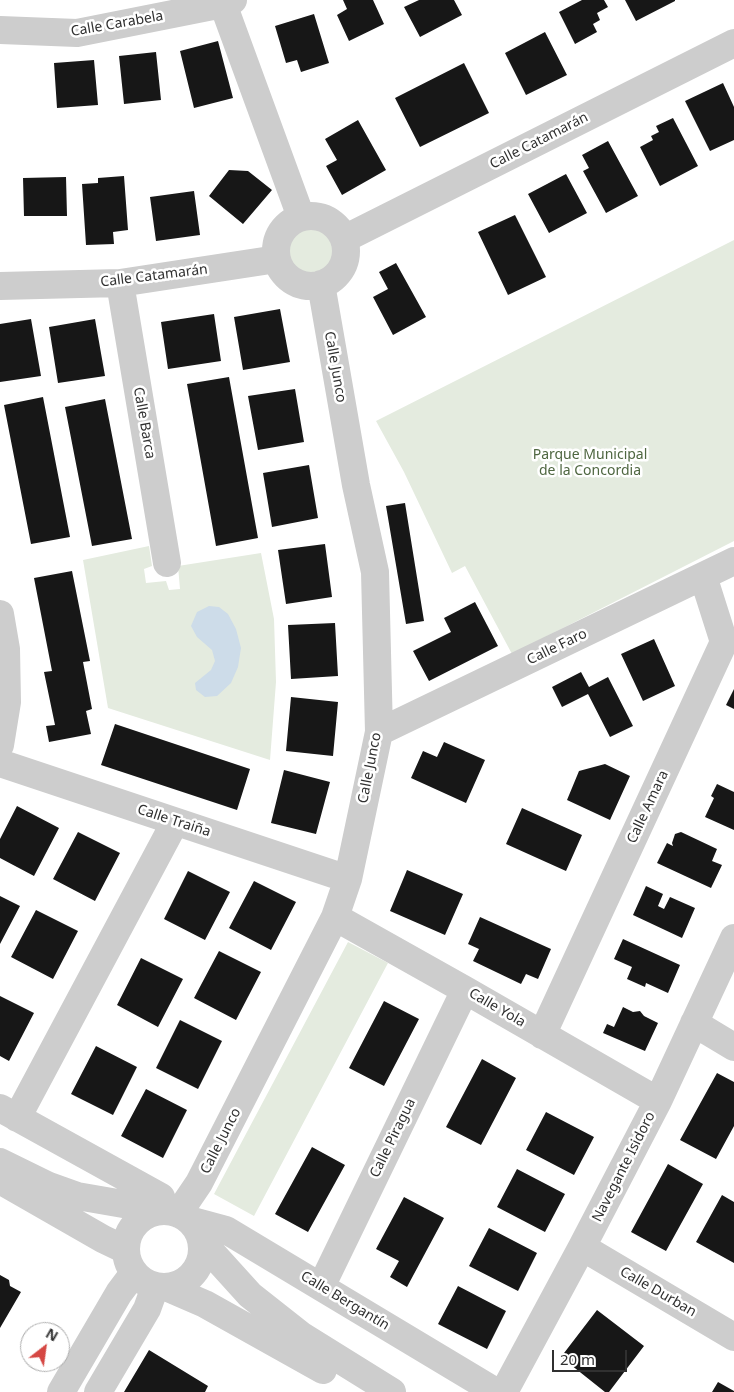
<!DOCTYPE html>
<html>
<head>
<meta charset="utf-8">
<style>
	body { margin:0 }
	#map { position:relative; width:734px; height:1392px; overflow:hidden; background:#fff; font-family:"Noto Sans",sans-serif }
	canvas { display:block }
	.north { position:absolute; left:20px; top:1322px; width:50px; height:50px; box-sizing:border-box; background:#fff; border:1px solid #acacac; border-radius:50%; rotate:30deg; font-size:14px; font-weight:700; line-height:20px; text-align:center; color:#303030 }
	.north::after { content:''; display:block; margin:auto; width:18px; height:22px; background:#d54743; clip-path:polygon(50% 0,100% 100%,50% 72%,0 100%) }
	.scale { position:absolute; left:552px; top:1350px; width:75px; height:22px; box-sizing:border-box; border:2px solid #303030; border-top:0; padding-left:6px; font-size:15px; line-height:18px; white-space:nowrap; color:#303030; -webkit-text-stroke:4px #fff; paint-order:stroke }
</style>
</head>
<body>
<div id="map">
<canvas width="734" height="1392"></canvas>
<div class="north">N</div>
<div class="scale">20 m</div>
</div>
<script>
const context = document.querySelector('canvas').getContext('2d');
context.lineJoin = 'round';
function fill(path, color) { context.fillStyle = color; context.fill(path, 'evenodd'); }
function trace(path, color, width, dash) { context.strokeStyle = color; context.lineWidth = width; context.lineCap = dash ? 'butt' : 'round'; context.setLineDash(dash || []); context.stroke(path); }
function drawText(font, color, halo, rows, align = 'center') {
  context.font = font + ' "Noto Sans",sans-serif'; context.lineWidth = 5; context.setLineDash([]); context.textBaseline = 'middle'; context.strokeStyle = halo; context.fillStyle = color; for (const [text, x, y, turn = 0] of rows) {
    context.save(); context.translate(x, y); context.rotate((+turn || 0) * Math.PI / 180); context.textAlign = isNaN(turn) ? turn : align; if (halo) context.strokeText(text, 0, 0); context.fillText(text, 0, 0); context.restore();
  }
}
const green = new Path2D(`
	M289 251a22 22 0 1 1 44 0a22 22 0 1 1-44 0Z
	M 734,240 L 734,541 L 512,654 L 465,566 L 452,573 L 404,472 L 376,421 Z
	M 149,546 L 152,566 L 144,569 L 146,583 L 166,581 L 169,590 L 180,589 L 178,566 L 261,553 L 274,619 L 276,682 L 270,760 L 108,708 L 83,560 Z
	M 348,942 L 388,963 L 254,1216 L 214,1194 Z`);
const water = new Path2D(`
	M 209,606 L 219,607 L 228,614 L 236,629 L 241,648 L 238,667 L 231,683 L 217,696 L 205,697 L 196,690 L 195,683 L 211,670 L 215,661 L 212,650 L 197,637 L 191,626 L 197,612 Z`);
const building = new Path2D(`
	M 343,0 L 373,0 L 384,24 L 349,41 L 337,15 L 347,9 Z
	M 419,0 L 454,0 L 462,15 L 420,37 L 404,7 Z
	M 582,0 L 604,0 L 608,7 L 597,13 L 600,20 L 593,24 L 597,32 L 575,44 L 559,12 Z
	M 625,0 L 675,0 L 675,1 L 636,21 Z
	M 314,14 L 329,63 L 301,72 L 297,60 L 286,63 L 275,26 Z
	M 545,32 L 567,75 L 526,95 L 505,53 Z
	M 218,41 L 233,98 L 194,108 L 180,51 Z
	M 156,52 L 161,100 L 124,104 L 119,56 Z
	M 94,60 L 98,105 L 57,108 L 54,63 Z
	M 464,63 L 489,113 L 420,147 L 395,98 Z
	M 723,83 L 734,107 L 734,140 L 710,151 L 685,101 Z
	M 673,118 L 698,166 L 660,186 L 640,147 L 653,140 L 651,136 L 659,132 L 656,126 Z
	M 358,120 L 386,170 L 342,195 L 326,166 L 337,160 L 325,139 Z
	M 608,141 L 638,196 L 606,213 L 583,171 L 589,168 L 582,155 Z
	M 229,170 L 248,171 L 272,190 L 243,224 L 209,196 Z
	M 566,174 L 587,213 L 549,233 L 528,194 Z
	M 124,176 L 128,230 L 113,232 L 114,244 L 86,245 L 82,184 L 98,183 L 98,178 Z
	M 66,177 L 67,216 L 24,216 L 23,178 Z
	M 194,191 L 200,235 L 156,241 L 150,197 Z
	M 515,215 L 546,277 L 508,295 L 478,232 Z
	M 396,263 L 426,317 L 393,335 L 373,297 L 388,289 L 379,272 Z
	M 280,309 L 290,362 L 243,370 L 234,317 Z
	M 214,314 L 221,361 L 168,369 L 161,322 Z
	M 31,319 L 41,376 L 0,382 L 0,324 Z
	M 95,319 L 105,376 L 58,383 L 49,327 Z
	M 229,377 L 258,538 L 216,546 L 187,384 Z
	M 295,389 L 304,442 L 258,450 L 248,396 Z
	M 43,397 L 70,537 L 31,544 L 4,405 Z
	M 105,399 L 132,539 L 92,546 L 65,407 Z
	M 309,465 L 318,518 L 272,527 L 263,473 Z
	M 405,503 L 424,621 L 406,624 L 386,506 Z
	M 325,544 L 332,597 L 286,604 L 278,550 Z
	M 72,571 L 90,661 L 83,662 L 92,709 L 86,711 L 91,734 L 49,742 L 46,726 L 55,725 L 44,672 L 52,671 L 34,578 Z
	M 475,602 L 498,646 L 429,681 L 413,651 L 451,632 L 444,618 Z
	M 335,623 L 338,676 L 291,679 L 288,625 Z
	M 654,639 L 675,686 L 643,701 L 621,654 Z
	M 581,672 L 589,687 L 608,677 L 633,726 L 610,737 L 588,694 L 562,707 L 552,687 Z
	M 734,689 L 734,709 L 726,705 Z
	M 291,697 L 338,702 L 333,756 L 286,751 Z
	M 115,724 L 250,769 L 237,810 L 101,765 Z
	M 444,742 L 485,760 L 466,803 L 411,778 L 423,751 L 437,757 Z
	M 605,764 L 630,776 L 610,820 L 567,800 L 579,771 Z
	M 284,770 L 330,782 L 316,834 L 271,823 Z
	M 717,784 L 734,792 L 734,830 L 705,817 L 714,798 L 711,796 Z
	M 17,806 L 59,828 L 34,876 L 0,858 L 0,839 Z
	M 522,808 L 582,835 L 566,871 L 506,844 Z
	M 78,832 L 120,853 L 95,901 L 53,879 Z
	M 681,832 L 717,849 L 712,861 L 722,865 L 711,888 L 657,863 L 667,843 L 673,846 L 672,843 L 675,834 Z
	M 407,870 L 463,894 L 445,935 L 390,911 Z
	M 188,871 L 230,892 L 205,940 L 164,919 Z
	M 254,881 L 296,902 L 271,950 L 229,928 Z
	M 646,886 L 663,894 L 658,906 L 664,909 L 670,897 L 695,908 L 682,938 L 633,915 Z
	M 0,896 L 20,906 L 0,944 Z
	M 36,910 L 78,931 L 53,979 L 11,957 Z
	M 480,917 L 551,949 L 538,979 L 526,974 L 521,984 L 473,961 L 479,949 L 468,944 Z
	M 623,939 L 680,965 L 668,993 L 646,983 L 645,987 L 627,979 L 632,967 L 614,959 Z
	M 219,951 L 261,972 L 236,1020 L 194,998 Z
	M 141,958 L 183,979 L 158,1027 L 117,1005 Z
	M 0,996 L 34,1013 L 9,1061 L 0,1056 Z
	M 384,1001 L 419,1019 L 384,1086 L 349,1068 Z
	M 623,1007 L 633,1012 L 640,1011 L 644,1016 L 658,1023 L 645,1051 L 603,1033 L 607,1024 L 614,1027 Z
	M 180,1020 L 222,1041 L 198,1089 L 156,1068 Z
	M 96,1046 L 137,1067 L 113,1115 L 71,1094 Z
	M 482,1059 L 516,1078 L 481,1145 L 446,1127 Z
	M 717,1073 L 734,1082 L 734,1126 L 716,1159 L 680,1140 Z
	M 146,1089 L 187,1110 L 163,1158 L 121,1136 Z
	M 546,1112 L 594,1137 L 574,1175 L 526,1150 Z
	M 312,1147 L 345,1165 L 308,1232 L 275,1214 Z
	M 668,1164 L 703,1184 L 666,1251 L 631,1232 Z
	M 517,1169 L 565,1194 L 545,1232 L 497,1207 Z
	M 722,1195 L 734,1202 L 734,1263 L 696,1242 Z
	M 404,1197 L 444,1218 L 407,1287 L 390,1277 L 399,1261 L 376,1249 Z
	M 489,1228 L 537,1253 L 518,1291 L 469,1266 Z
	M 0,1275 L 9,1280 L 10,1286 L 21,1292 L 0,1328 Z
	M 458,1286 L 506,1311 L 487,1349 L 438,1324 Z
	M 597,1310 L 644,1346 L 609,1392 L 605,1392 L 561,1357 Z
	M 149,1350 L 208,1386 L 205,1392 L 124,1392 Z
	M 718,1382 L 734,1391 L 734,1392 L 712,1392 Z`);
const minor = new Path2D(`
	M 223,4 L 301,217
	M 0,30 L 77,33 L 223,4 L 233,0
	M276 251a35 35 0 1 1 70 0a35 35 0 1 1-70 0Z
	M 344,239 L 734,43
	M 120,283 L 167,563
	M 0,286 L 120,283 L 277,259
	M 0,614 L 6,649 L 7,702 L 0,745
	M 379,732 L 734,561
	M 0,763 L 348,879
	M 335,917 L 465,990 L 658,1101
	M 694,1023 L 734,1047
	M 542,1035 L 724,642 L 703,576
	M 0,1108 L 161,1197 L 166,1211
	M 17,1118 L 175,822
	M 0,1162 L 49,1186 L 77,1196 L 129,1205 L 152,1213
	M 0,1180 L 103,1239 L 126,1250
	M126 1249a38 38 0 1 1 76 0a38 38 0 1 1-76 0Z
	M 178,1214 L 199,1183 L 335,917 L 348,879 L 379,732 L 375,572 L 356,485 L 321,284
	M 189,1220 L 226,1230 L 496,1392
	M 202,1242 L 250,1295 L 302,1336 L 392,1392
	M 582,1247 L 734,1337
	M 321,1287 L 465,990
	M 168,1288 L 205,1304 L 323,1370
	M 61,1392 L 119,1293 L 134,1273
	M 98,1392 L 147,1309 L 155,1287
	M 504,1392 L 582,1247 L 658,1101 L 734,938`);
const streetNames = [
	["Calle Carabela",117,24,-10],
	["Calle Catamarán",539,141,-27],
	["Calle Catamarán",154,276,-7],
	["Calle Junco",335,367,80],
	["Calle Barca",144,423,80],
	["Calle Faro",557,647,-26],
	["Calle Junco",370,768,-79],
	["Calle Amara",648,807,-65],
	["Calle Traiña",174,821,18],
	["Calle Yola",497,1008,30],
	["Calle Piragua",393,1138,-64],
	["Calle Junco",221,1141,-63],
	["Navegante Isidoro",624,1167,-63],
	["Calle Durban",658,1292,30],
	["Calle Bergantín",345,1301,31]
];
const parkNames = [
	["Parque Municipal",590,455],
	["de la Concordia",590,471]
];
fill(green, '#e4ebdf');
fill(water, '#cddce9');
fill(building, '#171717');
trace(minor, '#cdcdcd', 28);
drawText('14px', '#303030', '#fff', streetNames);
drawText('14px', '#4f6741', '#fff', parkNames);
</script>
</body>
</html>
